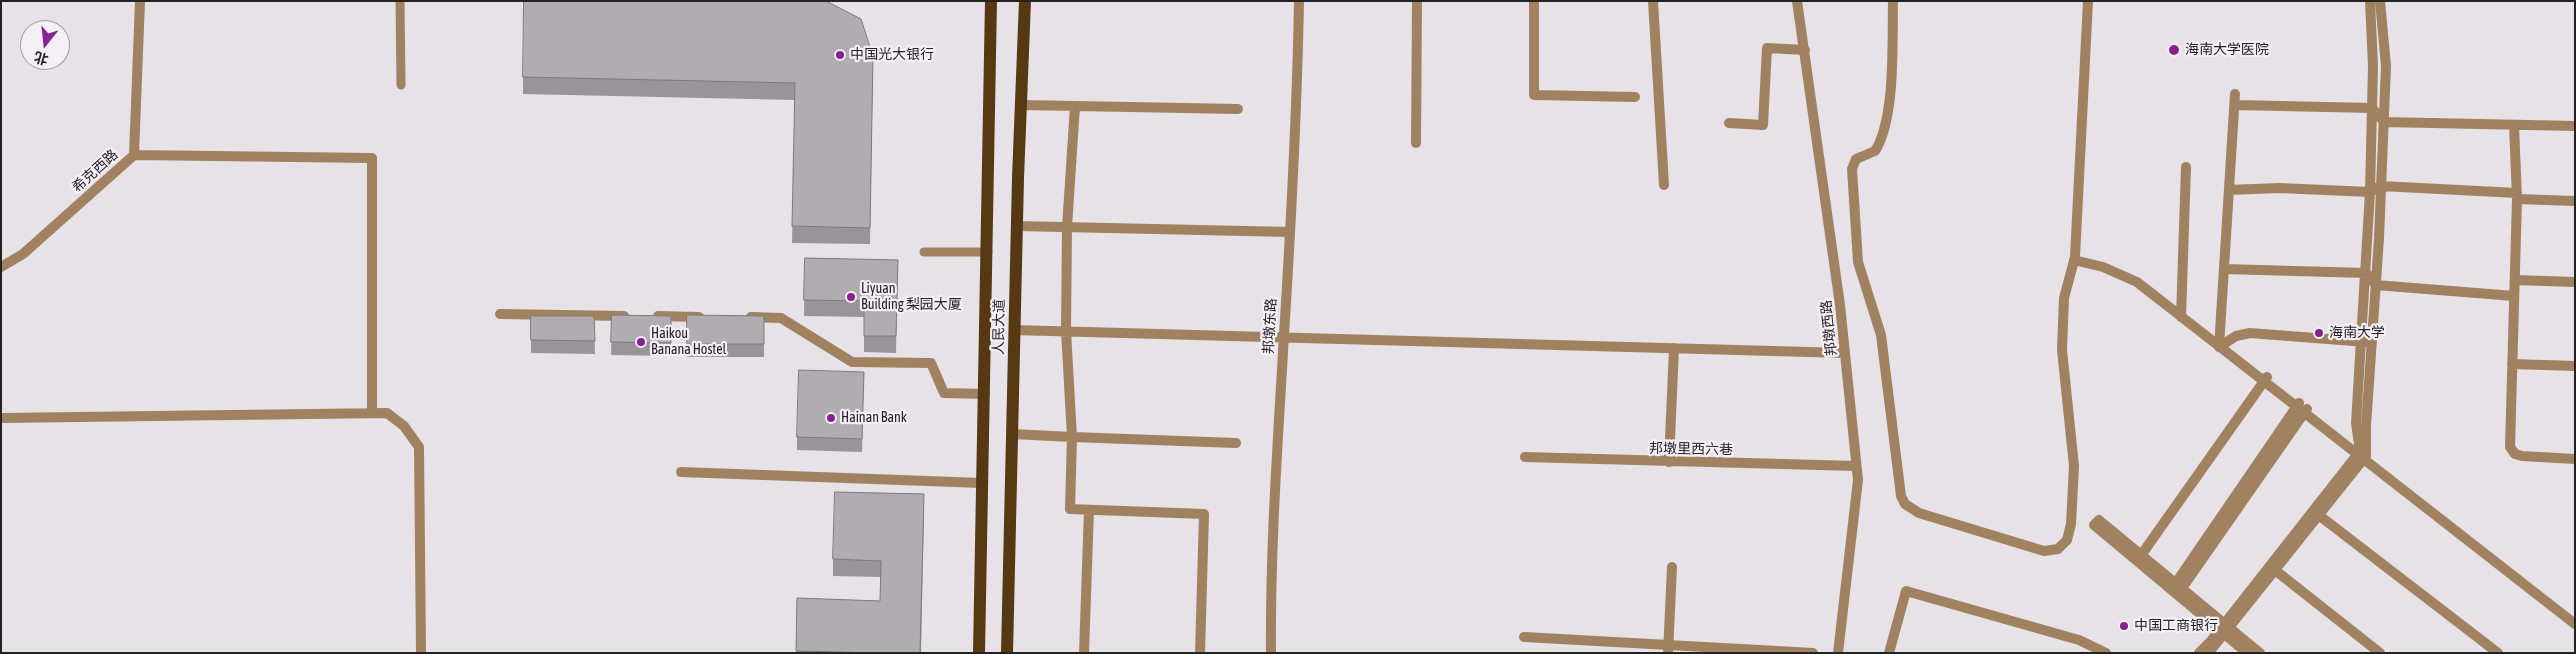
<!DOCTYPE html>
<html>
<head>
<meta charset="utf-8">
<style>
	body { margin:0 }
	#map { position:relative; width:2576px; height:654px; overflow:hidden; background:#e7e2e7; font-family:"Asap Condensed","Noto Sans SC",sans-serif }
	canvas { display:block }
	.frame { position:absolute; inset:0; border:2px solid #242324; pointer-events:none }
	.north { position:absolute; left:20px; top:20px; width:50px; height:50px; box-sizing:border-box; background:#f4eff5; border:1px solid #a19da1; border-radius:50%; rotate:196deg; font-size:14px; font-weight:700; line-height:20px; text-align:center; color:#242324 }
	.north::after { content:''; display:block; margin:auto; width:18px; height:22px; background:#84238d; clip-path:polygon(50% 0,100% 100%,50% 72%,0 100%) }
</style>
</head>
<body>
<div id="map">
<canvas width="2576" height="654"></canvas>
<div class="frame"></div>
<div class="north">北</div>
</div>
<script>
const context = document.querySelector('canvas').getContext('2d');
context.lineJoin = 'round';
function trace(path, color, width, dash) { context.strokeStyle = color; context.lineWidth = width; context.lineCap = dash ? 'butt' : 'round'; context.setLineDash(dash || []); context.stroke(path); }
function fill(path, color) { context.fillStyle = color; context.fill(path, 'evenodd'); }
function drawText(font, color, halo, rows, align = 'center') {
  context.font = font + ' "Asap Condensed","Noto Sans SC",sans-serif'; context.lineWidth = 4.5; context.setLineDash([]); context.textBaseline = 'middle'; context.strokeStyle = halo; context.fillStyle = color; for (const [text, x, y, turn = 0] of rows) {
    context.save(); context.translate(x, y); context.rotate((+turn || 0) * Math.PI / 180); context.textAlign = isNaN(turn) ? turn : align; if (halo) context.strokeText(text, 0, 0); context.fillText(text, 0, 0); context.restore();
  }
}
const lane = new Path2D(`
	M 400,1 L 401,85
	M 924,252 L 988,252`);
const street = new Path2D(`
	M 1534,1 L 1534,95 L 1635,97
	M 1653,1 L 1664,185
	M 1797,1 L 1840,305 L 1858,480 L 1838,653
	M 1893,1 C 1892,41 1896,118 1875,151 L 1856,159 L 1852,169 L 1858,262 L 1881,335 L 1901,496 L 1905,504 L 1919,513 L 2044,551 L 2058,549 L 2067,540 L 2071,524 L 2074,466 L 2062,350 L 2064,298 L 2075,257 L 2088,1
	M 1021,105 L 1238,109
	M 2235,105 L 2372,108 L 2384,122 L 2575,126
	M 1075,106 L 1067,227 L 1066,331 L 1072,437 L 1236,443
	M 1729,123 L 1763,125 L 1767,48 L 1805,50
	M 2514,125 L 2517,199 L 2510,447 L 2515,454 L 2522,456 L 2575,459
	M 1416,143 L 1417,1
	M 134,155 L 372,158 L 372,413
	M 2229,190 L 2279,188 L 2370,192 L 2381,186 L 2517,193
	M 2517,199 L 2575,201
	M 1017,226 L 1290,232
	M 2074,260 L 2103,267 L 2137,282 L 2575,624
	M 1,267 L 23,254 L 134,155 L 140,1
	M 2224,269 L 2366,273 L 2376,285 L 2514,296
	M 2515,280 L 2575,282
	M 500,314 L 624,316
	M 658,316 L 699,317
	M 751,317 L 781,318 L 852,362 L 931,363 L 944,393 L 985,394
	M 2181,317 L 2186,167
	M 1014,330 L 1845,353
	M 2219,347 L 2235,94
	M 2219,347 L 2236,336 L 2250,333 L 2366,342
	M 2512,364 L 2575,366
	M 1,418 L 387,413 L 404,426 L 419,447 L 421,653
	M 1012,434 L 1072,437 L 1070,509 L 1204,514 L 1200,653
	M 1525,457 L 1856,466
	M 1669,462 L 1674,348
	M 681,472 L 982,483
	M 2316,513 L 2498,653
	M 2137,561 L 2267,377
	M 2271,567 L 2380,653
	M 2173,587 L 2299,403
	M 2178,594 L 2307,409
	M 1524,637 L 1813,653
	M 2211,650 L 2366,456 L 2366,426 L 2379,238 L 2386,66 L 2380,1
	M 1084,653 L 1089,510
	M 1271,653 C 1270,546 1278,441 1284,335 C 1291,224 1297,113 1299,1
	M 1668,653 L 1672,567
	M 1889,653 L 1906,591 L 2079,640 L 2106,653
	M 2199,653 L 2210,642 L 2360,451 L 2356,423 L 2370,192 L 2373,66 L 2370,1
	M 2247,653 L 2094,525 L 2099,520 L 2260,653`);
const primary = new Path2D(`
	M 979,653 L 991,1
	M 1007,653 L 1018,178 L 1025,1`);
const wall = new Path2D(`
	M 873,56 L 870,244 L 792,243 L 795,100 L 523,94 L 523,77 Z
	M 805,258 L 898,260 L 896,353 L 864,352 L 864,317 L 804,316 Z
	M 612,315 L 671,316 L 671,356 L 611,355 Z
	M 687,315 L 764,316 L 764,357 L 687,357 Z
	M 531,316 L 594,316 L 595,354 L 531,353 Z
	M 864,372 L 862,452 L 797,450 L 797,437 Z
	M 924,511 L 921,653 L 796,653 L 797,598 L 880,601 L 881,577 L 833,576 L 833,559 Z`);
const building = new Path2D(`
	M 524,1 L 826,1 L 861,19 L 873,56 L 870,228 L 792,226 L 795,83 L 523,77 Z
	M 805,258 L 898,260 L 896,336 L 864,336 L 864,301 L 804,300 Z
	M 612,315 L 671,316 L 671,343 L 611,342 Z
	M 687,315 L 764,316 L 764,344 L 687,344 Z
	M 531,316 L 594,316 L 595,341 L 531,340 Z
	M 799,370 L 864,372 L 862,439 L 797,437 Z
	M 835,492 L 924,494 L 920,653 L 874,653 L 796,651 L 797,598 L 880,601 L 881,561 L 833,559 Z`);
const markers = [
	[2174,50,6,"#84238d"],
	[840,55,5,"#84238d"],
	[851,297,5,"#84238d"],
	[2319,333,5,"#84238d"],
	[641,342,5,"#84238d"],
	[831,418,5,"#84238d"],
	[2124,626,5,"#84238d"]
];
const poiNames = [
	["海南大学医院",2185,50],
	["中国光大银行",850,55],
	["Liyuan",861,289],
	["Building 梨园大厦",861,305],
	["海南大学",2329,333],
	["Haikou",651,334],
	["Banana Hostel",651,350],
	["Hainan Bank",841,418],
	["中国工商银行",2134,626]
];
const streetNames = [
	["希克西路",95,171,-42],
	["邦墩东路",1270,326,-87],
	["人民大道",999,327,-89],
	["邦墩西路",1829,328,-96],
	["邦墩里西六巷",1691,449,1]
];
trace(lane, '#a08261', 9);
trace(street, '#a08261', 10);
trace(primary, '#563812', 12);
fill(wall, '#989498');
fill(building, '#b1acb1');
trace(building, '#7c787c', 1);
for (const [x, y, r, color] of markers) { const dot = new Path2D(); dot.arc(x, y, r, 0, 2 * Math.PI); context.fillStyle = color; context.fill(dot); trace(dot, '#f4eff5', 2); }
drawText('14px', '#242324', '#f4eff5', poiNames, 'left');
drawText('14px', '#242324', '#f4eff5', streetNames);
</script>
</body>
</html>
